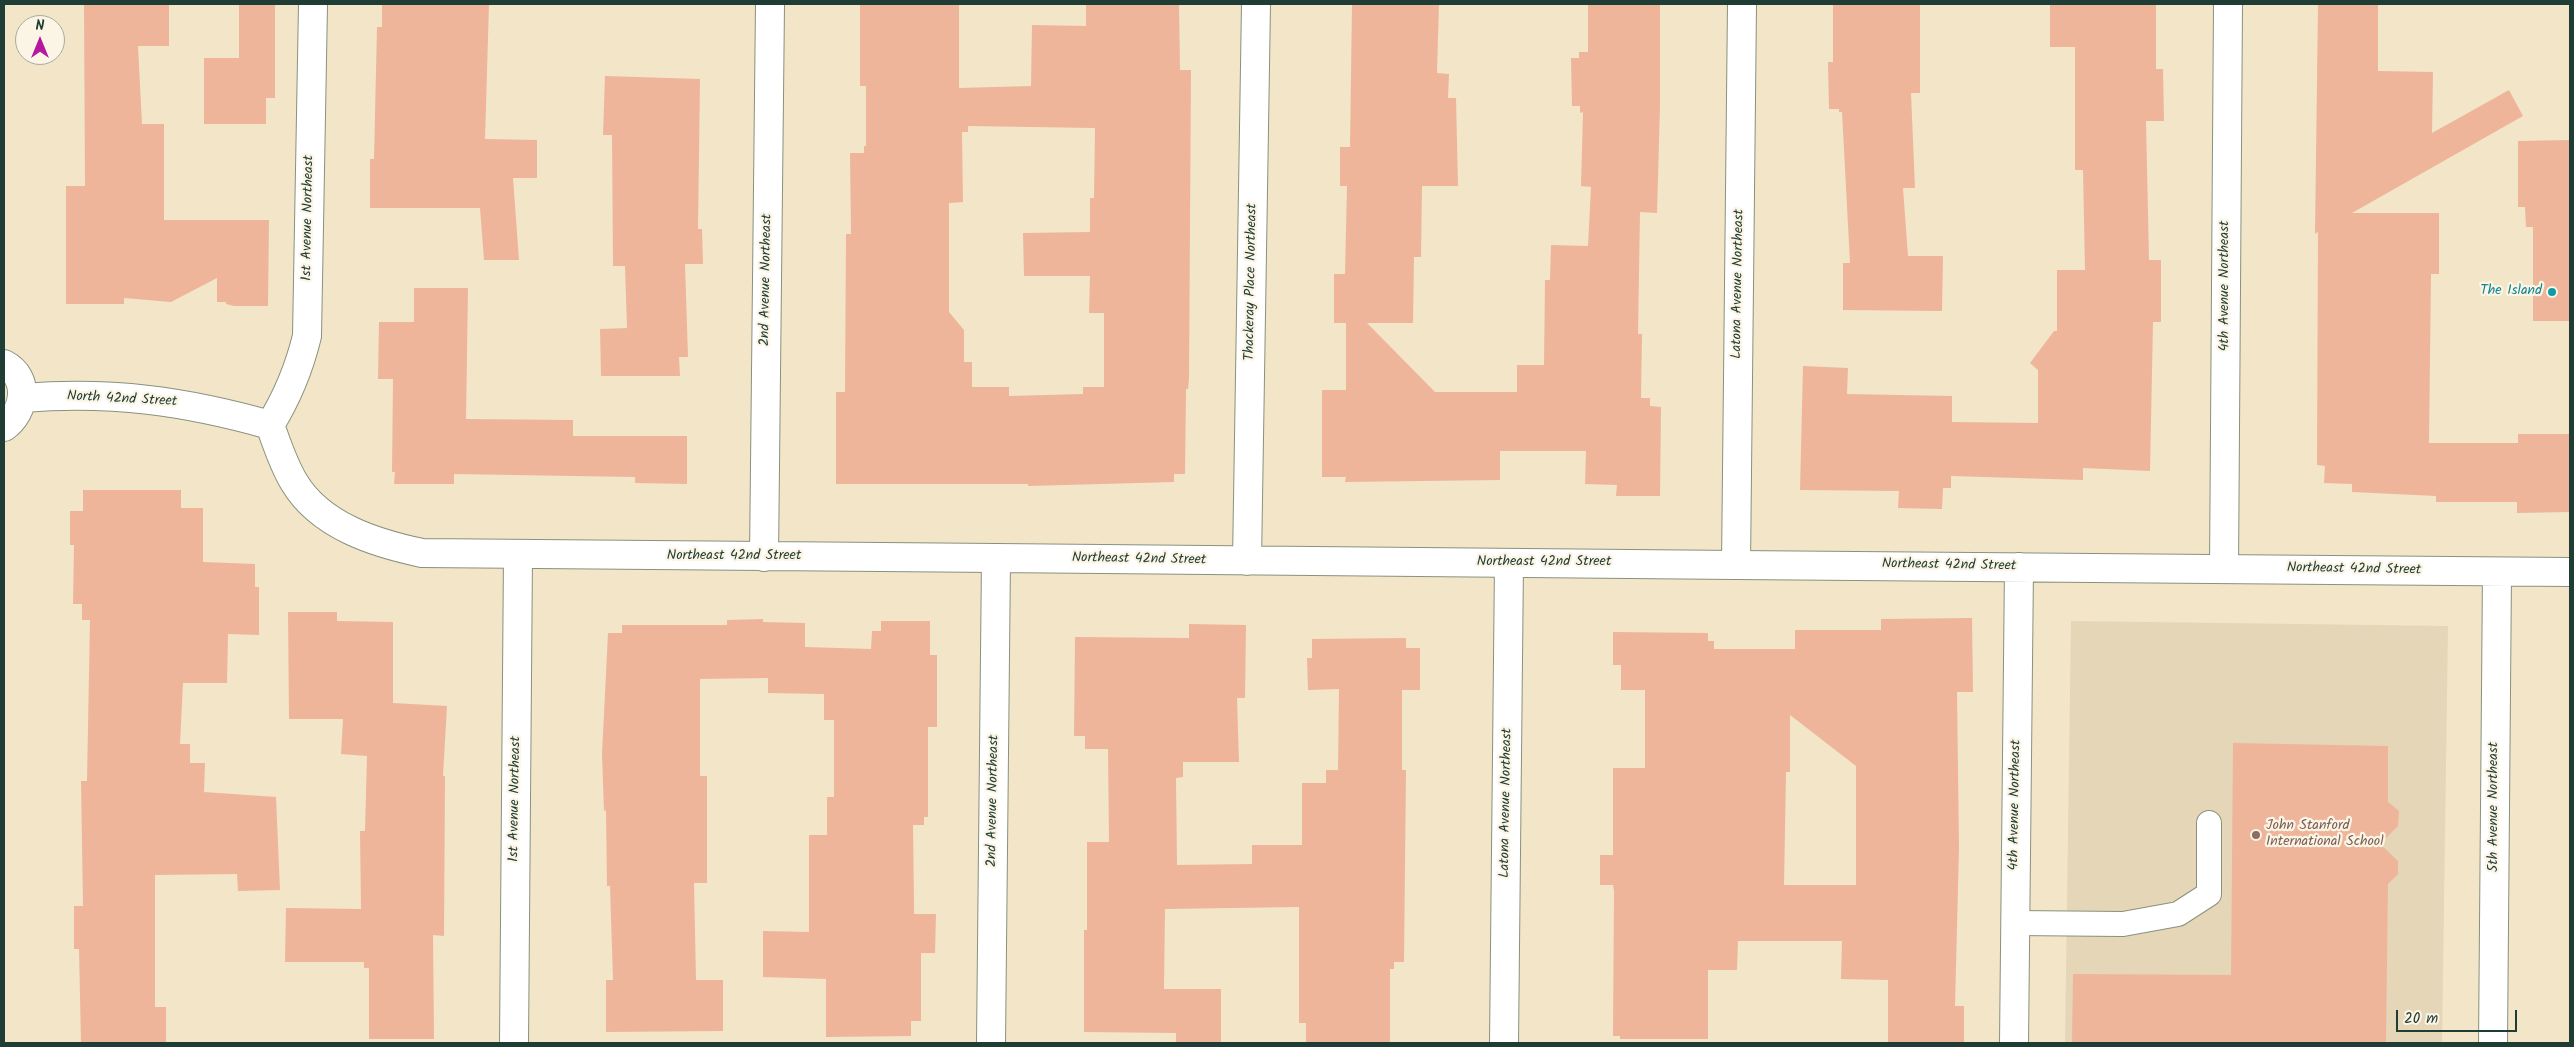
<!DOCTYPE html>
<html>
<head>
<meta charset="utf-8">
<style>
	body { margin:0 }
	#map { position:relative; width:2574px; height:1047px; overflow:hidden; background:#f3e5c8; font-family:Kalam,sans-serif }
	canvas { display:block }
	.frame { position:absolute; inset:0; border:5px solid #1f3d34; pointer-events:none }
	.north { position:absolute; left:15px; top:15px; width:50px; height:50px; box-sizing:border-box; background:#fcf5e5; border:1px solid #a4ab9e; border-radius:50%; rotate:0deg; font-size:14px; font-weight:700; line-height:20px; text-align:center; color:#1f3d34 }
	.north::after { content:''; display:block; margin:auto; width:18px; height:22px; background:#b5179e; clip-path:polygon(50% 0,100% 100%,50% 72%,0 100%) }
	.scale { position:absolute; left:2396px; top:1010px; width:121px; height:22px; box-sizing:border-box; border:2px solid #1f3d34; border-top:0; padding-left:6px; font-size:15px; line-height:18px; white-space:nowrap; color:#1f3d34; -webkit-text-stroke:4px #fcf5e5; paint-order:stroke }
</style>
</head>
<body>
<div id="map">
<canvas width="2574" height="1047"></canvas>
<div class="frame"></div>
<div class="north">N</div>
<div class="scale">20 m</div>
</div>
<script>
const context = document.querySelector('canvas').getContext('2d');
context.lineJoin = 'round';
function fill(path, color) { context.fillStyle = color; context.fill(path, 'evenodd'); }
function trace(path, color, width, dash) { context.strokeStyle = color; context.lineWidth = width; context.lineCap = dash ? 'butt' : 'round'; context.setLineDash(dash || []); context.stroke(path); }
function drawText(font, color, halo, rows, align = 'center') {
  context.font = font + ' Kalam,sans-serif'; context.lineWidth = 4.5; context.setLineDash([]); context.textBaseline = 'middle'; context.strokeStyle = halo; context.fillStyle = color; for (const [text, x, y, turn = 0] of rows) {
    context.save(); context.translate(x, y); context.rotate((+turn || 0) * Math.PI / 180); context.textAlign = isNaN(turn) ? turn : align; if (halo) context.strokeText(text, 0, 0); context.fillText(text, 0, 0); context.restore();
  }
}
const built = new Path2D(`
	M 2071,621 L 2448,626 L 2442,1043 L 2065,1043 Z`);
const building = new Path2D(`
	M 84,4 L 169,4 L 169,46 L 138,46 L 142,124 L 164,124 L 164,220 L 269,220 L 268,306 L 234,306 L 226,304 L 226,302 L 217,302 L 217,278 L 171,302 L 124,298 L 124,304 L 66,304 L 66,186 L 85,186 Z
	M 239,4 L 275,4 L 275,98 L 266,98 L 266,124 L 204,124 L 204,58 L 239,58 Z
	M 382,4 L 489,4 L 485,139 L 537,140 L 537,178 L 513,178 L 519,260 L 484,260 L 480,208 L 370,208 L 370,159 L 374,159 L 377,27 L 382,27 Z
	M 860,4 L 959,4 L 959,88 L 1031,86 L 1032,25 L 1086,26 L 1086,4 L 1179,4 L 1180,70 L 1191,70 L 1189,378 L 1188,389 L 1186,389 L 1185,474 L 1174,474 L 1174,482 L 1028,486 L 1028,484 L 836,484 L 836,392 L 845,392 L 846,234 L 851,234 L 850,153 L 864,153 L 864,146 L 866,146 L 866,86 L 860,86 ZM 968,126 L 1095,128 L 1094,198 L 1090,198 L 1090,232 L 1023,233 L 1024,276 L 1090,276 L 1089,313 L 1104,313 L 1104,387 L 1083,387 L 1083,394 L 1009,396 L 1009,387 L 972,387 L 972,362 L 964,362 L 964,330 L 949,312 L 949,203 L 963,202 L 962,132 L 968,132 Z
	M 1352,4 L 1439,4 L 1437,73 L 1449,74 L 1448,98 L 1456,98 L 1458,186 L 1422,186 L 1421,257 L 1414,257 L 1413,323 L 1367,323 L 1435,392 L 1517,392 L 1517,365 L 1544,365 L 1545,280 L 1550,280 L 1551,245 L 1588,246 L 1591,187 L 1581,186 L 1583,112 L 1580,113 L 1580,106 L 1572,106 L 1571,58 L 1579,58 L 1579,52 L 1588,52 L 1588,4 L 1660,4 L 1660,106 L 1657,213 L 1640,212 L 1638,334 L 1642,334 L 1641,398 L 1650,398 L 1650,406 L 1661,407 L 1660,496 L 1616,496 L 1617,485 L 1585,484 L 1586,451 L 1500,451 L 1500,480 L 1345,482 L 1346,477 L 1322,477 L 1322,390 L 1346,390 L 1346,323 L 1334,323 L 1334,274 L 1345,274 L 1347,186 L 1340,186 L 1340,147 L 1350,147 Z
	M 1833,4 L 1920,4 L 1920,93 L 1911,93 L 1915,188 L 1903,188 L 1908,256 L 1943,256 L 1942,311 L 1843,310 L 1843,263 L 1850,263 L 1842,112 L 1839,112 L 1839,109 L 1829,109 L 1828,62 L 1833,62 Z
	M 2050,4 L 2156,4 L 2156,69 L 2163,69 L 2164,121 L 2146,121 L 2149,260 L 2161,260 L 2161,322 L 2153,322 L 2150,471 L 2083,468 L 2083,480 L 1951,476 L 1951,488 L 1943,488 L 1942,509 L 1898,508 L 1899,491 L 1800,490 L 1803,366 L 1848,368 L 1847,394 L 1952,396 L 1952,422 L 2038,423 L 2038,370 L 2030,363 L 2054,331 L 2057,331 L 2057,270 L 2085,270 L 2083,170 L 2075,170 L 2075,47 L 2050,47 Z
	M 2318,4 L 2378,4 L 2378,71 L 2433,72 L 2432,133 L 2509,90 L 2523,116 L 2352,213 L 2439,213 L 2439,274 L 2431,274 L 2429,443 L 2518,443 L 2518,434 L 2570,434 L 2570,512 L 2517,513 L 2517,502 L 2436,502 L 2436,496 L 2352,492 L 2352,484 L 2324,483 L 2325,466 L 2317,465 L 2318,232 L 2315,234 Z
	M 605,76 L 700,79 L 698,229 L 702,229 L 703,264 L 685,264 L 688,357 L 679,357 L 680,376 L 601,376 L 600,329 L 627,328 L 625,266 L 613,266 L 612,135 L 603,135 Z
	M 2570,140 L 2570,321 L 2533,321 L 2533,227 L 2526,227 L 2525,207 L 2518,207 L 2518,141 Z
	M 414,288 L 468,288 L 466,419 L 573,420 L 573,436 L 687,436 L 687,484 L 635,483 L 635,477 L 454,474 L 454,484 L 394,484 L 395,472 L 392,472 L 393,379 L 378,379 L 379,322 L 414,322 Z
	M 83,490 L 181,490 L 181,508 L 203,508 L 203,562 L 255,564 L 255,587 L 259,587 L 259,635 L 228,634 L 227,683 L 183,683 L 180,744 L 190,744 L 190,763 L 205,763 L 204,792 L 276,797 L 280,890 L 238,891 L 237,874 L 155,875 L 155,1007 L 166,1007 L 166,1043 L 81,1043 L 79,949 L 74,949 L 74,906 L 83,906 L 81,781 L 87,781 L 90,620 L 82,620 L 82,604 L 73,604 L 74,545 L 70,545 L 70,511 L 83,511 Z
	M 288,612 L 337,612 L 337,621 L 393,622 L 393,703 L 447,706 L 443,776 L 445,776 L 444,936 L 433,935 L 434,1039 L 369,1039 L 369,968 L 364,968 L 364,962 L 285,962 L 286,908 L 361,909 L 360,831 L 365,831 L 367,756 L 341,754 L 343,719 L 289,719 Z
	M 1972,618 L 1973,692 L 1957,692 L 1959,847 L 1955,1006 L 1964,1006 L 1964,1043 L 1888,1043 L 1888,980 L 1841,979 L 1842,941 L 1738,941 L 1737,970 L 1708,970 L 1708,1039 L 1620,1039 L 1620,1036 L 1613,1036 L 1614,891 L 1613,885 L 1600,885 L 1600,855 L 1613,855 L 1613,768 L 1645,768 L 1645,690 L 1621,690 L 1621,665 L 1613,665 L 1613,632 L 1708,633 L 1708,641 L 1714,641 L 1714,649 L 1795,649 L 1795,630 L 1881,630 L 1881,619 ZM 1790,715 L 1856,766 L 1856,885 L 1784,885 L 1786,772 L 1790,772 Z
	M 763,619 L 763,622 L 805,623 L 805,647 L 871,649 L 872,631 L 881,631 L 881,621 L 930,621 L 930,655 L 937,655 L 937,727 L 928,727 L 928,817 L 924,817 L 924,825 L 913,825 L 914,906 L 914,914 L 936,914 L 935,953 L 921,953 L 921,1021 L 911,1021 L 911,1036 L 826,1037 L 826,979 L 763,977 L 763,931 L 809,932 L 809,835 L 827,835 L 827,797 L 834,797 L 834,720 L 824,720 L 824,694 L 768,693 L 768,678 L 700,679 L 700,776 L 707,776 L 707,883 L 694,883 L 696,980 L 723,980 L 723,1031 L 606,1032 L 606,980 L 613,980 L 610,886 L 607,886 L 606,810 L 604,811 L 602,754 L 608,633 L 622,633 L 622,625 L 727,625 L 727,620 Z
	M 1189,624 L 1246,625 L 1245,698 L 1237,698 L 1239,762 L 1183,762 L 1183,777 L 1176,778 L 1177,865 L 1252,864 L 1252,845 L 1302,845 L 1302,783 L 1326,783 L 1326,770 L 1338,770 L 1339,689 L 1308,690 L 1307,658 L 1312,658 L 1312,639 L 1406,638 L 1406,648 L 1420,648 L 1420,690 L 1402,690 L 1402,770 L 1406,770 L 1404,962 L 1394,962 L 1394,969 L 1390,969 L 1390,1043 L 1306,1043 L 1306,1023 L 1299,1023 L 1299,907 L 1165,909 L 1164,989 L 1221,989 L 1221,1043 L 1176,1043 L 1176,1033 L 1084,1032 L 1084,930 L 1087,930 L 1087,842 L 1109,842 L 1108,749 L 1085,749 L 1085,736 L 1074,736 L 1075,637 L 1189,638 Z
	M 2233,743 L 2388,746 L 2388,802 L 2399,811 L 2398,826 L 2380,844 L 2398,861 L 2398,874 L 2388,884 L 2386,1043 L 2072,1043 L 2073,974 L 2231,975 Z`);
const service = new Path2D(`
	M 2015,923 L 2123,924 L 2178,914 L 2209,894 L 2209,823`);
const minor = new Path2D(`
	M 4,364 C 31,378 25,412 4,427
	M 23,398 C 112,391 185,401 270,425
	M 270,425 C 277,444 283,464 294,482 C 320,526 375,543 422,553 L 996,558
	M 270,425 C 288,396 299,369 307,336 L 313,4
	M 764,557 L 770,4
	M 1736,565 L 2570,572
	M 2224,569 L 2228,4
	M 514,1043 L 518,555
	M 2014,1043 L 2019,567
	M 2493,1043 L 2497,572`);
const tertiary = new Path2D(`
	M 1247,561 L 1256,4
	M 991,1043 L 996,558 L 1736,565 L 1742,4
	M 1504,1043 L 1509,563`);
const markers = [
	[2552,292,5,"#0f9aa8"],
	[2256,835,5,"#8d6e63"]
];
const streetNames = [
	["1st Avenue Northeast",309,218,-89],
	["2nd Avenue Northeast",767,280,-89],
	["Thackeray Place Northeast",1252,282,-89],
	["Latona Avenue Northeast",1739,284,-89],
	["4th Avenue Northeast",2226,286,-90],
	["North 42nd Street",122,400,3],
	["Northeast 42nd Street",734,557],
	["Northeast 42nd Street",1139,560,1],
	["Northeast 42nd Street",1544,563],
	["Northeast 42nd Street",1949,566,1],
	["Northeast 42nd Street",2354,570,1],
	["1st Avenue Northeast",516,799,-89],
	["2nd Avenue Northeast",994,801,-89],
	["Latona Avenue Northeast",1507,803,-89],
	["4th Avenue Northeast",2016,805,-89],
	["5th Avenue Northeast",2495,807,-90]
];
const cultureNames = [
	["The Island",2542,292]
];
const educationNames = [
	["John Stanford",2266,827],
	["International School",2266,843]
];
fill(built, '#e5d6b7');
fill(building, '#eeb59b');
trace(service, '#89917e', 26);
trace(minor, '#89917e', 30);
trace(tertiary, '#89917e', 30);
trace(service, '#fff', 24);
trace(minor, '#fff', 28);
trace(tertiary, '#fff', 28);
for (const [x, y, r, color] of markers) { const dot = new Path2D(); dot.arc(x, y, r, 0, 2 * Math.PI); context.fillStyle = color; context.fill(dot); trace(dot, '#fcf5e5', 2); }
drawText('14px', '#1f3d34', '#fcf5e5', streetNames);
drawText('14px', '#0d838f', '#fcf5e5', cultureNames, 'right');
drawText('14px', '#785e54', '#fcf5e5', educationNames, 'left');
</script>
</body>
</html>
